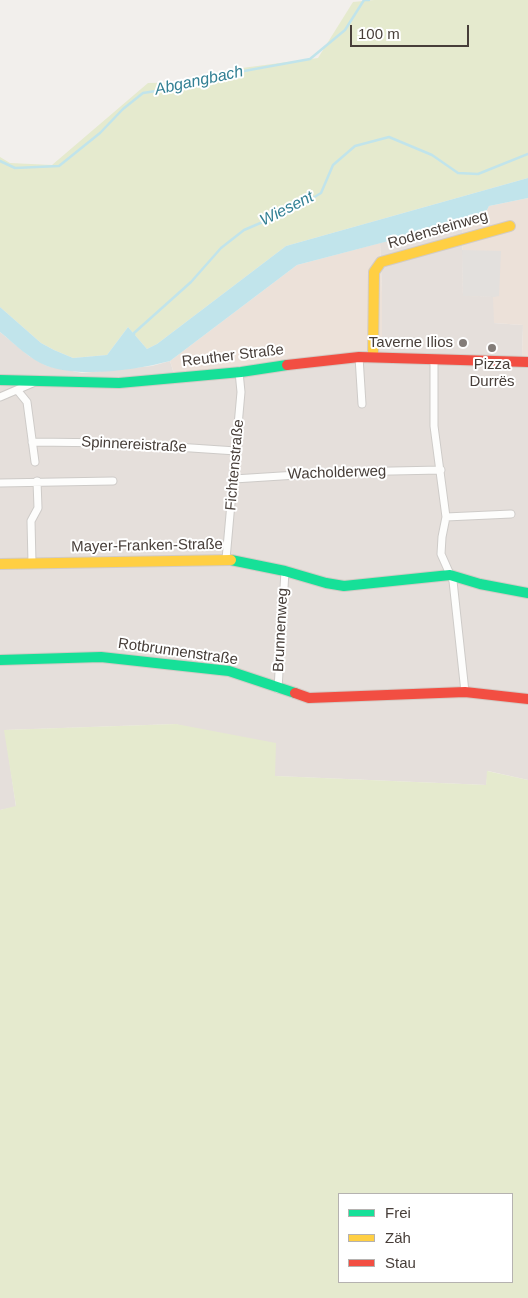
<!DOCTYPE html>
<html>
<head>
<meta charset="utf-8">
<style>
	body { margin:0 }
	#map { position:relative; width:528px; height:1298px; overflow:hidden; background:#f2efec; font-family:Helvetica,sans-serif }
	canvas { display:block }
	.legend { position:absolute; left:338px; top:1193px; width:175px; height:90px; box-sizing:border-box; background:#fff; border:1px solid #b5b2b0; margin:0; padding:6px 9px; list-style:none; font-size:15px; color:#473e39 }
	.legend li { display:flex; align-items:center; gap:10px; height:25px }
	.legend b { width:25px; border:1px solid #b5b2b0 }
	.scale { position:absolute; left:350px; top:25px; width:119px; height:22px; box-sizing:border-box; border:2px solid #473e39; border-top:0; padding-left:6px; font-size:15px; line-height:18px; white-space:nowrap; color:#473e39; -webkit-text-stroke:4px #fff; paint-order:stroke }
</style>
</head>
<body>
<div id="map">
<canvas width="528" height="1298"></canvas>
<ul class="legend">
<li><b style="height:6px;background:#16e098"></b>Frei</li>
<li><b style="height:6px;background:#ffcf43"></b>Zäh</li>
<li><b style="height:6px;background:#f24e42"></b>Stau</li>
</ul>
<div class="scale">100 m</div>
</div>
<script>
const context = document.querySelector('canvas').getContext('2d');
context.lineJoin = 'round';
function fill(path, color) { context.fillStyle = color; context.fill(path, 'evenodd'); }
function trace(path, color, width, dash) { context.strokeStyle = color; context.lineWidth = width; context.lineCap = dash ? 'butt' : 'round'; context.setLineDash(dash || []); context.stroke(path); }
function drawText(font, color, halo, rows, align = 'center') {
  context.font = font + ' Helvetica,sans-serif'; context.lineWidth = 4; context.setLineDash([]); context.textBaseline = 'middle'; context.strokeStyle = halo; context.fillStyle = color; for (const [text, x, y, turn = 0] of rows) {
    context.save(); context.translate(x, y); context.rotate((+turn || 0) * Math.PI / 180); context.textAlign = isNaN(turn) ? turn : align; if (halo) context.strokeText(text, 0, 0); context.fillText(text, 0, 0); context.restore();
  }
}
const residential = new Path2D(`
	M 462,222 L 463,295 L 494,297 L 494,323 L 523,325 L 522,356 L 528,356 L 528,780 L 488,771 L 486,785 L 275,776 L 176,724 L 5,730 L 16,807 L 0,810 L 0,332 L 29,356 L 47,366 L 82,373 L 152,366 L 170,361 L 175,377 L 382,293 L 380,243 Z`);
const commercial = new Path2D(`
	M 528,198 L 528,356 L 522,356 L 523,325 L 494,323 L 493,297 L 463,296 L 462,222 L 484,216 L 489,206 Z
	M 380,243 L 382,293 L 382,349 L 175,377 L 170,361 L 297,265 Z`);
const green = new Path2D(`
	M 374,0 L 528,0 L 528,178 L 286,246 L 157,344 L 147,349 L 128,327 L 107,355 L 73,358 L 54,350 L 41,343 L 0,307 L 0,157 L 10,163 L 52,165 L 148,83 L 190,82 L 227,70 L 318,58 L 353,2 Z
	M 176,724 L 276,743 L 275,776 L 486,785 L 487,771 L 528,780 L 528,1298 L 0,1298 L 0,810 L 16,806 L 4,730 ZM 512,1194 L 512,1282 L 339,1282 L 339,1194 Z`);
const parking = new Path2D(`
	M 462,250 L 501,251 L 499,296 L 494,297 L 463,296 Z`);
const water = new Path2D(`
	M 528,178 L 528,198 L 489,206 L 484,216 L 297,265 L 170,361 C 136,370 80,378 47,366 C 29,359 15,344 0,332 L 0,307 L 41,343 L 54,350 L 73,358 L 107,355 L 128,327 L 147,349 L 157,344 L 286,246 Z`);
const stream = new Path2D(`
	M 0,161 L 15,168 L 59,166 L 100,133 L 123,109 L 143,93 L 201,84 L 244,71 L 310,59 L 345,30 L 364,0 L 369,0
	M 134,337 L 134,333 L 191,282 L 221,248 L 244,230 L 298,207 L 321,193 L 333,165 L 355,146 L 389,137 L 432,155 L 458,173 L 478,174 L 528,154`);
const street = new Path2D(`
	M 359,357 L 362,404
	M 434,360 L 434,426 L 446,517 L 442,537 L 441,554 L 453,581 L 465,692
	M 18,391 L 27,402 L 35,462
	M 0,397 L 35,382
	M 32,442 L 117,443 L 236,451
	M 234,479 L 344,472 L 441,470
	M 0,483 L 113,481
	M 446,517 L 511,514
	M 226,559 L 241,392 L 239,372
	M 32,563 L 31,521 L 38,508 L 37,481
	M 278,689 L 285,571`);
const fast = new Path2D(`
	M 0,380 L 119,383 L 241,372 L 287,365
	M 231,560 L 285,571 L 326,583 L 344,586 L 450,575 L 480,584 L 528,593
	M 0,660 L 101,657 L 229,671 L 295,693`);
const slow = new Path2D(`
	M 373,356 L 374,272 L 381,262 L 510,226
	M 0,564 L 231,560`);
const jam = new Path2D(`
	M 287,365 L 359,357 L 528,362
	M 295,693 L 309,698 L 465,692 L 528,699`);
const markers = [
	[463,343,5,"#837c78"],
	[492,348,5,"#837c78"]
];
const streetNames = [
	["Rodensteinweg",438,230,-16],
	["Reuther Straße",233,356,-7],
	["Spinnereistraße",134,445,3],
	["Fichtenstraße",235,465,-85],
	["Wacholderweg",337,473,-2],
	["Mayer-Franken-Straße",147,546,-1],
	["Brunnenweg",281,630,-87],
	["Rotbrunnenstraße",178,652,8]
];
const poiNames = [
	["Taverne Ilios",453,343],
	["Pizza",492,365,"center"],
	["Durrës",492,382,"center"]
];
const waterNames = [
	["Abgangbach",199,81,-12],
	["Wiesent",287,209,-27]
];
fill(residential, '#e5dfdb');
fill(commercial, '#ece1d9');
fill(green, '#e5eace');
fill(parking, '#e3e0dd');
fill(water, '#c1e4eb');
trace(stream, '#c1e4eb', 2.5);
trace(street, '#cecbc8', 9);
trace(fast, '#d2cbc5', 12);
trace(slow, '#d2cbc5', 12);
trace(jam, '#d2cbc5', 12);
trace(street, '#fdfdfc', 7);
trace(fast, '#16e098', 10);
trace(slow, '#ffcf43', 10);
trace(jam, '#f24e42', 10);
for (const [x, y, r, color] of markers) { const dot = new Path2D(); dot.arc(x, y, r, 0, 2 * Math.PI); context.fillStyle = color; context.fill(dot); trace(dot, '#fff', 2); }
drawText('15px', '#473e39', '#fff', streetNames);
drawText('15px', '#473e39', '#fff', poiNames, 'right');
drawText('italic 16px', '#338094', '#fff', waterNames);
</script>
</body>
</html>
